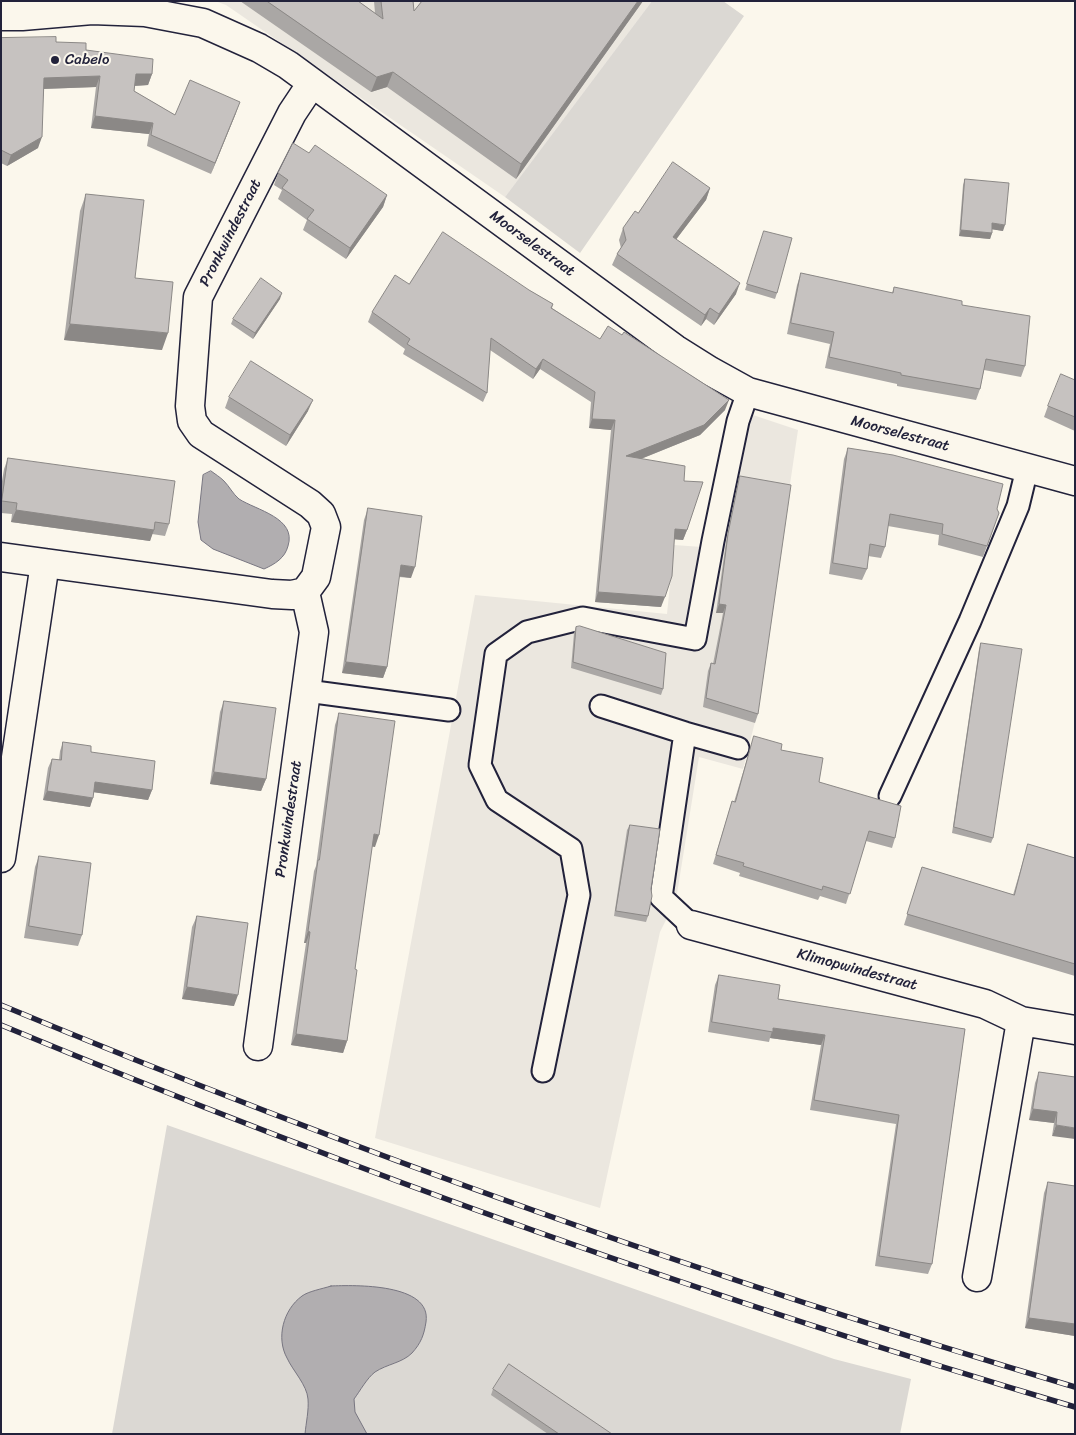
<!DOCTYPE html>
<html>
<head>
<meta charset="utf-8">
<style>
	body { margin:0 }
	#map { position:relative; width:1076px; height:1435px; overflow:hidden; background:#fbf7ec; font-family:Sriracha,sans-serif }
	canvas { display:block }
	.frame { position:absolute; inset:0; border:2px solid #22223b; pointer-events:none }
</style>
</head>
<body>
<div id="map">
<canvas width="1076" height="1435"></canvas>
<div class="frame"></div>
</div>
<script>
const context = document.querySelector('canvas').getContext('2d');
context.lineJoin = 'round';
function fill(path, color) { context.fillStyle = color; context.fill(path, 'evenodd'); }
function trace(path, color, width, dash) { context.strokeStyle = color; context.lineWidth = width; context.lineCap = dash ? 'butt' : 'round'; context.setLineDash(dash || []); context.stroke(path); }
function drawText(font, color, halo, rows, align = 'center') {
  context.font = font + ' Sriracha,sans-serif'; context.lineWidth = 4; context.setLineDash([]); context.textBaseline = 'middle'; context.strokeStyle = halo; context.fillStyle = color; for (const [text, x, y, turn = 0] of rows) {
    context.save(); context.translate(x, y); context.rotate((+turn || 0) * Math.PI / 180); context.textAlign = isNaN(turn) ? turn : align; if (halo) context.strokeText(text, 0, 0); context.fillText(text, 0, 0); context.restore();
  }
}
const built = new Path2D(`
	M 215,1 L 652,1 L 505,197 L 226,5 Z
	M 729,407 L 798,430 L 755,722 L 743,769 L 699,757 L 676,900 L 660,932 L 600,1208 L 375,1138 L 475,595 L 667,614 L 674,545 L 702,547 Z`);
const green = new Path2D(`
	M 652,1 L 723,1 L 744,16 L 580,253 L 505,197 Z
	M 167,1125 L 834,1359 L 911,1379 L 900,1434 L 112,1434 Z`);
const water = new Path2D(`
	M 211,471 C 215,474 220,477 224,481 C 229,486 233,494 239,499 C 256,510 297,518 288,546 C 285,558 275,564 264,569 L 213,549 L 201,540 L 198,522 L 203,475 Z
	M 331,1286 C 354,1285 432,1283 426,1322 C 424,1335 421,1343 412,1353 C 402,1363 387,1364 375,1372 C 367,1378 360,1391 354,1399 L 355,1412 L 367,1434 L 305,1434 C 306,1423 309,1410 308,1399 C 307,1385 293,1371 287,1358 C 276,1338 283,1310 302,1296 C 309,1291 322,1289 331,1286 Z`);
const lane = new Path2D(`
	M 307,691 L 449,710
	M 601,706 L 685,733
	M 890,796 L 970,621 L 1018,506 L 1027,469
	M 691,925 L 661,897 L 685,733 L 738,748
	M 543,1071 L 579,895 L 571,849 L 497,800 L 480,765 L 496,654 L 527,632 L 583,618 L 695,639 L 713,541 L 738,421 L 748,392`);
const street = new Path2D(`
	M 1,16 L 22,16 L 92,10 L 145,12 L 203,23 L 259,48 L 288,65 L 675,349 L 710,371 L 748,392 L 1075,481
	M 1,557 L 272,594 L 292,595 L 305,592 L 316,577 L 326,527 L 321,514 L 310,504 L 201,434 L 192,421 L 190,406 L 198,297 L 292,113 L 312,83
	M 1,858 L 45,563
	M 691,925 L 985,1004 L 1021,1021 L 1075,1030
	M 258,1046 L 314,632 L 305,592
	M 977,1277 L 1021,1021`);
const rail = new Path2D(`
	M 1,1005 C 352,1151 711,1279 1075,1387
	M 1,1025 C 352,1171 710,1299 1075,1407`);
const wall = new Path2D(`
	M 240,1 L 358,1 L 375,13 L 374,1 L 413,1 L 414,11 L 422,1 L 643,1 L 516,179 L 387,87 L 371,92 Z
	M 1,38 L 56,42 L 86,50 L 152,74 L 148,85 L 135,86 L 134,91 L 175,115 L 236,113 L 211,174 L 147,146 L 149,134 L 91,128 L 96,87 L 44,89 L 38,148 L 7,166 L 1,163 Z
	M 309,153 L 387,195 L 383,207 L 346,259 L 303,230 L 307,220 L 278,199 L 282,190 L 274,185 L 278,173 Z
	M 965,179 L 1003,231 L 992,229 L 992,233 L 990,239 L 959,236 L 963,185 Z
	M 710,188 L 706,200 L 676,239 L 736,294 L 714,325 L 706,319 L 701,326 L 612,265 L 617,254 L 621,248 L 619,240 L 623,228 L 638,213 Z
	M 86,194 L 135,278 L 162,350 L 64,340 L 80,211 Z
	M 764,231 L 777,293 L 775,299 L 745,290 Z
	M 801,273 L 892,293 L 894,287 L 962,305 L 1025,366 L 1021,377 L 984,370 L 980,389 L 976,400 L 897,386 L 897,384 L 825,368 L 830,344 L 787,334 L 797,285 Z
	M 409,284 L 529,290 L 553,304 L 552,308 L 600,339 L 725,410 L 700,435 L 641,459 L 684,481 L 687,530 L 683,540 L 674,539 L 661,607 L 595,602 L 611,430 L 589,428 L 591,402 L 540,369 L 533,379 L 490,350 L 487,393 L 483,402 L 403,354 L 405,349 L 368,322 L 372,312 Z
	M 280,299 L 253,339 L 231,324 L 233,319 Z
	M 1075,380 L 1075,431 L 1044,417 L 1048,406 Z
	M 229,397 L 308,411 L 286,446 L 225,408 Z
	M 848,448 L 997,509 L 999,513 L 983,557 L 938,545 L 939,535 L 888,526 L 885,547 L 881,558 L 868,556 L 867,569 L 862,580 L 829,574 L 844,459 Z
	M 8,458 L 169,524 L 165,536 L 152,534 L 150,541 L 11,522 L 12,514 L 1,513 L 1,487 L 4,469 Z
	M 740,476 L 758,714 L 755,723 L 703,707 L 708,671 L 711,663 L 713,664 L 723,613 L 716,613 L 726,542 L 738,485 Z
	M 368,508 L 411,578 L 399,577 L 387,667 L 383,678 L 342,673 L 364,520 Z
	M 576,627 L 663,689 L 661,695 L 571,668 L 574,633 Z
	M 981,643 L 993,838 L 991,843 L 952,833 L 979,649 Z
	M 224,701 L 266,779 L 261,791 L 210,784 L 220,712 Z
	M 339,713 L 375,847 L 372,846 L 355,969 L 347,1041 L 343,1053 L 291,1045 L 306,943 L 304,943 L 314,871 L 316,866 L 335,725 Z
	M 754,736 L 781,750 L 819,782 L 895,838 L 892,848 L 866,841 L 846,904 L 820,896 L 818,900 L 739,876 L 740,873 L 713,864 L 729,811 L 732,801 L 734,802 Z
	M 63,742 L 91,752 L 152,790 L 148,800 L 94,792 L 90,807 L 43,800 L 48,768 L 52,759 L 59,760 L 60,751 Z
	M 630,825 L 651,889 L 648,916 L 646,922 L 614,916 L 627,830 Z
	M 1028,844 L 1075,858 L 1075,976 L 904,925 L 922,867 L 1013,895 Z
	M 39,856 L 82,935 L 78,946 L 24,938 L 35,867 Z
	M 197,916 L 234,1006 L 182,999 L 192,927 Z
	M 719,975 L 778,999 L 965,1029 L 932,1264 L 928,1274 L 875,1266 L 896,1124 L 810,1110 L 821,1045 L 770,1038 L 769,1042 L 708,1032 L 715,985 Z
	M 1039,1072 L 1075,1077 L 1052,1136 L 1054,1123 L 1029,1120 L 1035,1083 Z
	M 1048,1182 L 1075,1186 L 1075,1336 L 1025,1328 L 1044,1193 Z
	M 493,1389 L 612,1434 L 548,1434 L 491,1395 Z`);
const shadedWall = new Path2D(`
	M 638,1 L 643,1 L 516,179 L 521,164 Z
	M 393,72 L 387,87 L 371,92 L 377,77 Z
	M 136,74 L 152,74 L 148,85 L 132,86 Z
	M 100,76 L 96,87 L 40,89 L 44,78 Z
	M 240,102 L 236,113 L 211,174 L 215,163 Z
	M 95,116 L 153,123 L 149,134 L 91,128 Z
	M 42,137 L 38,148 L 7,166 L 11,155 Z
	M 710,188 L 706,200 L 669,249 L 673,237 Z
	M 387,195 L 383,207 L 346,259 L 350,248 Z
	M 992,223 L 1005,225 L 1003,231 L 990,229 Z
	M 961,230 L 992,233 L 990,239 L 959,236 Z
	M 740,283 L 736,294 L 714,325 L 719,314 Z
	M 282,293 L 280,299 L 253,339 L 255,333 Z
	M 710,308 L 706,319 L 701,326 L 705,315 Z
	M 70,324 L 168,333 L 162,350 L 64,340 Z
	M 543,359 L 540,369 L 533,379 L 536,369 Z
	M 313,400 L 308,411 L 286,446 L 290,435 Z
	M 729,400 L 725,410 L 700,435 L 623,466 L 626,456 Z
	M 592,419 L 615,420 L 611,430 L 589,428 Z
	M 16,510 L 154,530 L 150,541 L 11,522 Z
	M 675,529 L 687,530 L 683,540 L 671,539 Z
	M 401,565 L 415,567 L 411,578 L 397,576 Z
	M 598,592 L 665,597 L 661,607 L 595,602 Z
	M 719,604 L 726,605 L 723,613 L 716,613 Z
	M 346,662 L 387,667 L 383,678 L 342,673 Z
	M 214,772 L 266,779 L 261,791 L 210,784 Z
	M 95,782 L 152,790 L 148,800 L 92,792 Z
	M 47,791 L 93,798 L 90,807 L 43,800 Z
	M 374,834 L 379,835 L 375,847 L 370,846 Z
	M 308,931 L 310,932 L 306,943 L 304,943 Z
	M 187,987 L 238,995 L 234,1006 L 182,999 Z
	M 773,1028 L 825,1035 L 821,1045 L 770,1038 Z
	M 296,1034 L 347,1041 L 343,1053 L 291,1045 Z
	M 1033,1109 L 1057,1112 L 1054,1123 L 1029,1120 Z
	M 1056,1125 L 1075,1128 L 1075,1139 L 1052,1136 Z
	M 1029,1318 L 1075,1324 L 1075,1336 L 1025,1328 Z`);
const building = new Path2D(`
	M 267,1 L 358,1 L 383,19 L 381,1 L 413,1 L 414,11 L 422,1 L 638,1 L 521,164 L 393,72 L 377,77 Z
	M 56,37 L 56,42 L 86,43 L 86,50 L 153,59 L 152,74 L 136,74 L 134,91 L 175,115 L 190,80 L 240,102 L 215,163 L 151,135 L 153,123 L 95,116 L 100,76 L 44,78 L 42,137 L 11,155 L 1,150 L 1,38 Z
	M 293,143 L 309,153 L 315,145 L 387,195 L 350,248 L 307,219 L 314,210 L 282,188 L 288,180 L 278,173 Z
	M 673,162 L 710,188 L 673,237 L 740,283 L 719,314 L 710,308 L 705,315 L 617,254 L 626,240 L 623,228 L 635,211 L 638,213 Z
	M 965,179 L 1009,183 L 1005,225 L 992,223 L 992,233 L 961,230 Z
	M 86,194 L 144,200 L 135,278 L 173,282 L 168,333 L 70,324 Z
	M 764,231 L 792,238 L 777,293 L 747,284 Z
	M 443,232 L 529,290 L 553,304 L 551,308 L 600,339 L 608,326 L 622,335 L 624,332 L 729,400 L 704,425 L 626,456 L 685,466 L 684,481 L 703,482 L 687,530 L 675,529 L 672,576 L 665,597 L 598,592 L 615,420 L 592,419 L 595,392 L 543,359 L 536,369 L 491,338 L 487,393 L 407,344 L 410,339 L 372,312 L 395,275 L 409,284 Z
	M 801,273 L 893,293 L 894,287 L 962,301 L 962,305 L 1030,316 L 1025,366 L 986,359 L 980,389 L 901,375 L 901,373 L 829,357 L 834,332 L 791,323 Z
	M 261,278 L 282,293 L 255,333 L 233,319 Z
	M 251,361 L 313,400 L 290,435 L 229,397 Z
	M 1061,374 L 1075,380 L 1075,417 L 1048,406 Z
	M 848,448 L 893,455 L 1003,484 L 997,509 L 999,513 L 987,546 L 942,534 L 943,524 L 890,514 L 885,547 L 870,544 L 867,569 L 833,563 Z
	M 8,458 L 175,481 L 169,524 L 155,522 L 154,530 L 16,510 L 17,503 L 2,501 Z
	M 740,476 L 791,485 L 758,714 L 706,698 L 711,663 L 715,664 L 726,605 L 719,604 L 728,534 Z
	M 368,508 L 422,516 L 415,567 L 401,565 L 387,667 L 346,662 Z
	M 580,626 L 666,653 L 663,689 L 573,662 L 576,627 Z
	M 981,643 L 1022,649 L 993,838 L 954,827 Z
	M 224,701 L 276,708 L 266,779 L 214,772 Z
	M 339,713 L 395,721 L 379,835 L 374,834 L 355,969 L 357,970 L 347,1041 L 296,1034 L 310,932 L 308,931 L 318,860 L 319,860 Z
	M 754,736 L 782,744 L 781,750 L 823,758 L 819,782 L 901,806 L 895,838 L 869,831 L 850,894 L 823,886 L 822,890 L 743,866 L 744,863 L 716,855 L 732,801 L 735,802 Z
	M 63,742 L 91,746 L 91,752 L 155,761 L 152,790 L 95,782 L 93,798 L 47,791 L 52,759 L 61,760 Z
	M 630,825 L 660,829 L 651,889 L 652,896 L 648,916 L 616,911 Z
	M 1028,844 L 1075,858 L 1075,964 L 907,914 L 922,867 L 1014,895 Z
	M 39,856 L 91,863 L 82,935 L 29,926 Z
	M 197,916 L 248,923 L 238,995 L 187,987 Z
	M 719,975 L 780,985 L 778,999 L 965,1029 L 932,1264 L 879,1256 L 899,1115 L 814,1100 L 825,1035 L 773,1028 L 773,1032 L 712,1022 Z
	M 1039,1072 L 1075,1077 L 1075,1128 L 1056,1125 L 1057,1112 L 1033,1109 Z
	M 1048,1182 L 1075,1186 L 1075,1324 L 1029,1318 Z
	M 509,1364 L 612,1434 L 559,1434 L 493,1389 Z`);
const markers = [
	[55,60,5,"#22223b"]
];
const poiNames = [
	["Cabelo",65,60]
];
const streetNames = [
	["Pronkwindestraat",231,233,-63],
	["Moorselestraat",532,244,36],
	["Moorselestraat",900,434,15],
	["Pronkwindestraat",289,819,-82],
	["Klimopwindestraat",857,970,15]
];
fill(built, '#ebe7df');
fill(green, '#dbd8d3');
fill(water, '#b1aeb0');
trace(water, '#787681', 1);
trace(lane, '#22223b', 25);
trace(street, '#22223b', 31);
trace(lane, '#fbf7ec', 21);
trace(street, '#fbf7ec', 28);
trace(rail, '#22223b', 5.5);
trace(rail, '#fbf7ec', 4, [11]);
fill(wall, '#aaa7a5');
fill(shadedWall, '#8b8886');
fill(building, '#c6c2c0');
trace(building, '#8b8886', 1);
for (const [x, y, r, color] of markers) { const dot = new Path2D(); dot.arc(x, y, r, 0, 2 * Math.PI); context.fillStyle = color; context.fill(dot); trace(dot, '#fbf7ec', 2); }
drawText('15px', '#22223b', '#fbf7ec', poiNames, 'left');
drawText('15px', '#22223b', '#fbf7ec', streetNames);
</script>
</body>
</html>
